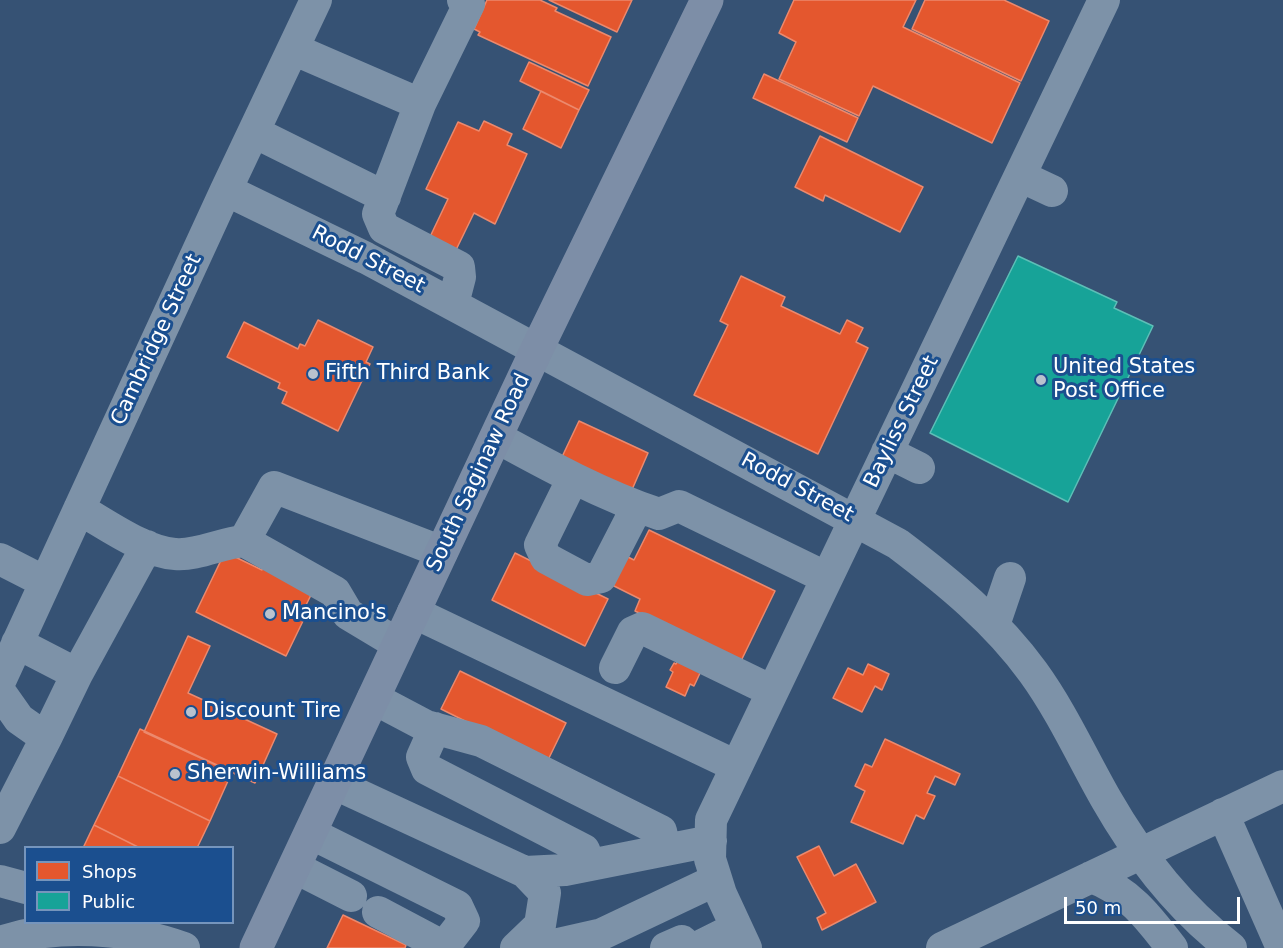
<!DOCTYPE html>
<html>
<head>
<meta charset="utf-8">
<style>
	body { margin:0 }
	#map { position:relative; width:1283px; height:948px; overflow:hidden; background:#365274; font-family:"DejaVu Sans",sans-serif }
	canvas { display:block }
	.legend { position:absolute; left:24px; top:846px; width:210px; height:78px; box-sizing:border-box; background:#1b4f8f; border:2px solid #7695bc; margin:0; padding:8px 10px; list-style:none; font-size:18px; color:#fff }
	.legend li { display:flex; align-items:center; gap:12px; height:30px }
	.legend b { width:30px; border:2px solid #7695bc }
	.scale { position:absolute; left:1064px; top:897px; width:176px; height:27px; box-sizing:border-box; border:3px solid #fff; border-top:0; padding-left:8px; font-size:18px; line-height:21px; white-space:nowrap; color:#fff; -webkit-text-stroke:4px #1b4f8f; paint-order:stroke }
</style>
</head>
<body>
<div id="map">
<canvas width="1283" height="948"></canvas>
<ul class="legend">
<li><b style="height:16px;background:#e4572e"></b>Shops</li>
<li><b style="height:16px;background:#17a398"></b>Public</li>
</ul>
<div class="scale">50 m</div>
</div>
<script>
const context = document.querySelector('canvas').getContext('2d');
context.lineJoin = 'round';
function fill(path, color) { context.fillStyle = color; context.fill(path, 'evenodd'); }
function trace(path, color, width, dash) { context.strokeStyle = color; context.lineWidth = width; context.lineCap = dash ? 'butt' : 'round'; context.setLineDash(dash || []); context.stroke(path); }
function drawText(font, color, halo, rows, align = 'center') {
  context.font = font + ' "DejaVu Sans",sans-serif'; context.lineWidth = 6; context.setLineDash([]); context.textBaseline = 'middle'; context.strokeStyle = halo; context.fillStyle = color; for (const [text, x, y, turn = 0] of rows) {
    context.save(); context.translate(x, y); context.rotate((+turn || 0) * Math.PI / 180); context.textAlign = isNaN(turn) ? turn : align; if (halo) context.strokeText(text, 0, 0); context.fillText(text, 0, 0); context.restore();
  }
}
const shops = new Path2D(`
	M 487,0 L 540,0 L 557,8 L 555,11 L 611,37 L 588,86 L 478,35 L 480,32 L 474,29 Z
	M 549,0 L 632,0 L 617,32 Z
	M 794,0 L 916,0 L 903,27 L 1020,83 L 992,143 L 873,86 L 859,116 L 779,79 L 796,42 L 779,33 Z
	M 925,0 L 1004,0 L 1049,21 L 1021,81 L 912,29 Z
	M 529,62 L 589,90 L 579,110 L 520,81 Z
	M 764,74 L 858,118 L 847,142 L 753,98 Z
	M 541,91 L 579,110 L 561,148 L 523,129 Z
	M 484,121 L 512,134 L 507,145 L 527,154 L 495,224 L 474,213 L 454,254 L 428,241 L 448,199 L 426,189 L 458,122 L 479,131 Z
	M 820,136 L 923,187 L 900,232 L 825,195 L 823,201 L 795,187 Z
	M 741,276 L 785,297 L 781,306 L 840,334 L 847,320 L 863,328 L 856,342 L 868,348 L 818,454 L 694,395 L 728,325 L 720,321 Z
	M 318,320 L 373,347 L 366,362 L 370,364 L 338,431 L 282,403 L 287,392 L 278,388 L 280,383 L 227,357 L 244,322 L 298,349 L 300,344 L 305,346 Z
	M 579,421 L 648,453 L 631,492 L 561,459 Z
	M 649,530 L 775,591 L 741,661 L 635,611 L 640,599 L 612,585 L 626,556 L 634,560 Z
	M 225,552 L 262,570 L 266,562 L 312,593 L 299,619 L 303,621 L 286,656 L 196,612 Z
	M 515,553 L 608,599 L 585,646 L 492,600 Z
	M 188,636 L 210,646 L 188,693 L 277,734 L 255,783 L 144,732 Z
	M 684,649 L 701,671 L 694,686 L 690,684 L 685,696 L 666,687 L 673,672 L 670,670 L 674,663 L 676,664 Z
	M 868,664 L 889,674 L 882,690 L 875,686 L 862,712 L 833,698 L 848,668 L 863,675 Z
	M 460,671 L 566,723 L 547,762 L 441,709 Z
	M 140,729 L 232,772 L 210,821 L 118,776 Z
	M 885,739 L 960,774 L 955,785 L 935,776 L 927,793 L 935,796 L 924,819 L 916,815 L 903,844 L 851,822 L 865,791 L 855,786 L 865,764 L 872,767 Z
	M 118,776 L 210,821 L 197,848 L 140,848 L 94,825 Z
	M 94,825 L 140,848 L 83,848 Z
	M 819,846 L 834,876 L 856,864 L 876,902 L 822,930 L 817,918 L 826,913 L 797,857 Z
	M 343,915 L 406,945 L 405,948 L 327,948 Z`);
const public = new Path2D(`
	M 1018,256 L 1117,302 L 1114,308 L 1153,326 L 1068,502 L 930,433 Z`);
const minor = new Path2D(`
	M 293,49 L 420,104 L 378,214 L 384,228 L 459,267 L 460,277 L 453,304
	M 420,104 L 469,4 L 463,0
	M 254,132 L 385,197
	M 1020,176 L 1052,191
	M 226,190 L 366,258 L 898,544 C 948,582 996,621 1033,672 C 1062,712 1082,757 1106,799 C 1138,855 1179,908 1231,948
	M 496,437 C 549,466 602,495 659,514 L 679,506 L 827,578
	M 887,452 L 919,468
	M 573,478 L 540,545 L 546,558 L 587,580 L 601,577 L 637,507
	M 79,509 C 106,524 144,552 175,554 C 198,556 221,543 244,541
	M 0,559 L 45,582
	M 413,612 L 736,766
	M 994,625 L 1010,578
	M 17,643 L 77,674 L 147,546
	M 398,644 L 348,614 L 335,592 L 244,541 L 274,487 L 442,552
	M 615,668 L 633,632 L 642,628 L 772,691
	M 0,681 L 226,190 L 316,0
	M 0,692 L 19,719 L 46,738 L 77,674
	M 373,698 L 426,726 L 481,741 L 661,831 L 665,850
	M 435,728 L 422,757 L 427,769 L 584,850 L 590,865
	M 333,783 L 525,872 L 545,893 L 540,925 L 516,948
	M 1223,814 L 1282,948
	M 0,828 L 46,738
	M 310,833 L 457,906 L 464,921 L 443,948
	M 294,867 L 351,896
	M 525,872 L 565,870 L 711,841
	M 1091,877 C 1128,890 1149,918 1172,948
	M 0,881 L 26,888
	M 378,912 L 444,947
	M 0,942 C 55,923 130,928 184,948
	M 540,948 L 602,934 L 716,880
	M 666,948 L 682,941 L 689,948
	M 696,948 L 736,928
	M 746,948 L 721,894 L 710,859 L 711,820 L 1104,0
	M 942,948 L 1283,786`);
const major = new Path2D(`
	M 256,948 L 537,349 L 707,0`);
const markers = [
	[313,374,6,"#b9c2ce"],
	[1041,380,6,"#b9c2ce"],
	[270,614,6,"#b9c2ce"],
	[191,712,6,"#b9c2ce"],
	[175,774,6,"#b9c2ce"]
];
const streetNames = [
	["Rodd Street",368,260,27],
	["Cambridge Street",157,340,-65],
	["Bayliss Street",902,422,-64],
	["South Saginaw Road",479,473,-65],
	["Rodd Street",797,488,28]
];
const poiNames = [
	["United States",1053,368],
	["Post Office",1053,392],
	["Fifth Third Bank",325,374],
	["Mancino's",282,614],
	["Discount Tire",203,712],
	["Sherwin-Williams",187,774]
];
fill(shops, '#e4572e');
trace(shops, '#ec896d', 1.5);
fill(public, '#17a398');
trace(public, '#5dbfb7', 1.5);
trace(minor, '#7d92a8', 32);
trace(major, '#7d8ea7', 33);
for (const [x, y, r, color] of markers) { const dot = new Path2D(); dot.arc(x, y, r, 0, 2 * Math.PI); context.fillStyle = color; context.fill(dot); trace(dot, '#1b4f8f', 2); }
drawText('21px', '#fff', '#1b4f8f', streetNames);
drawText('21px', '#fff', '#1b4f8f', poiNames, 'left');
</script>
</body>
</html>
